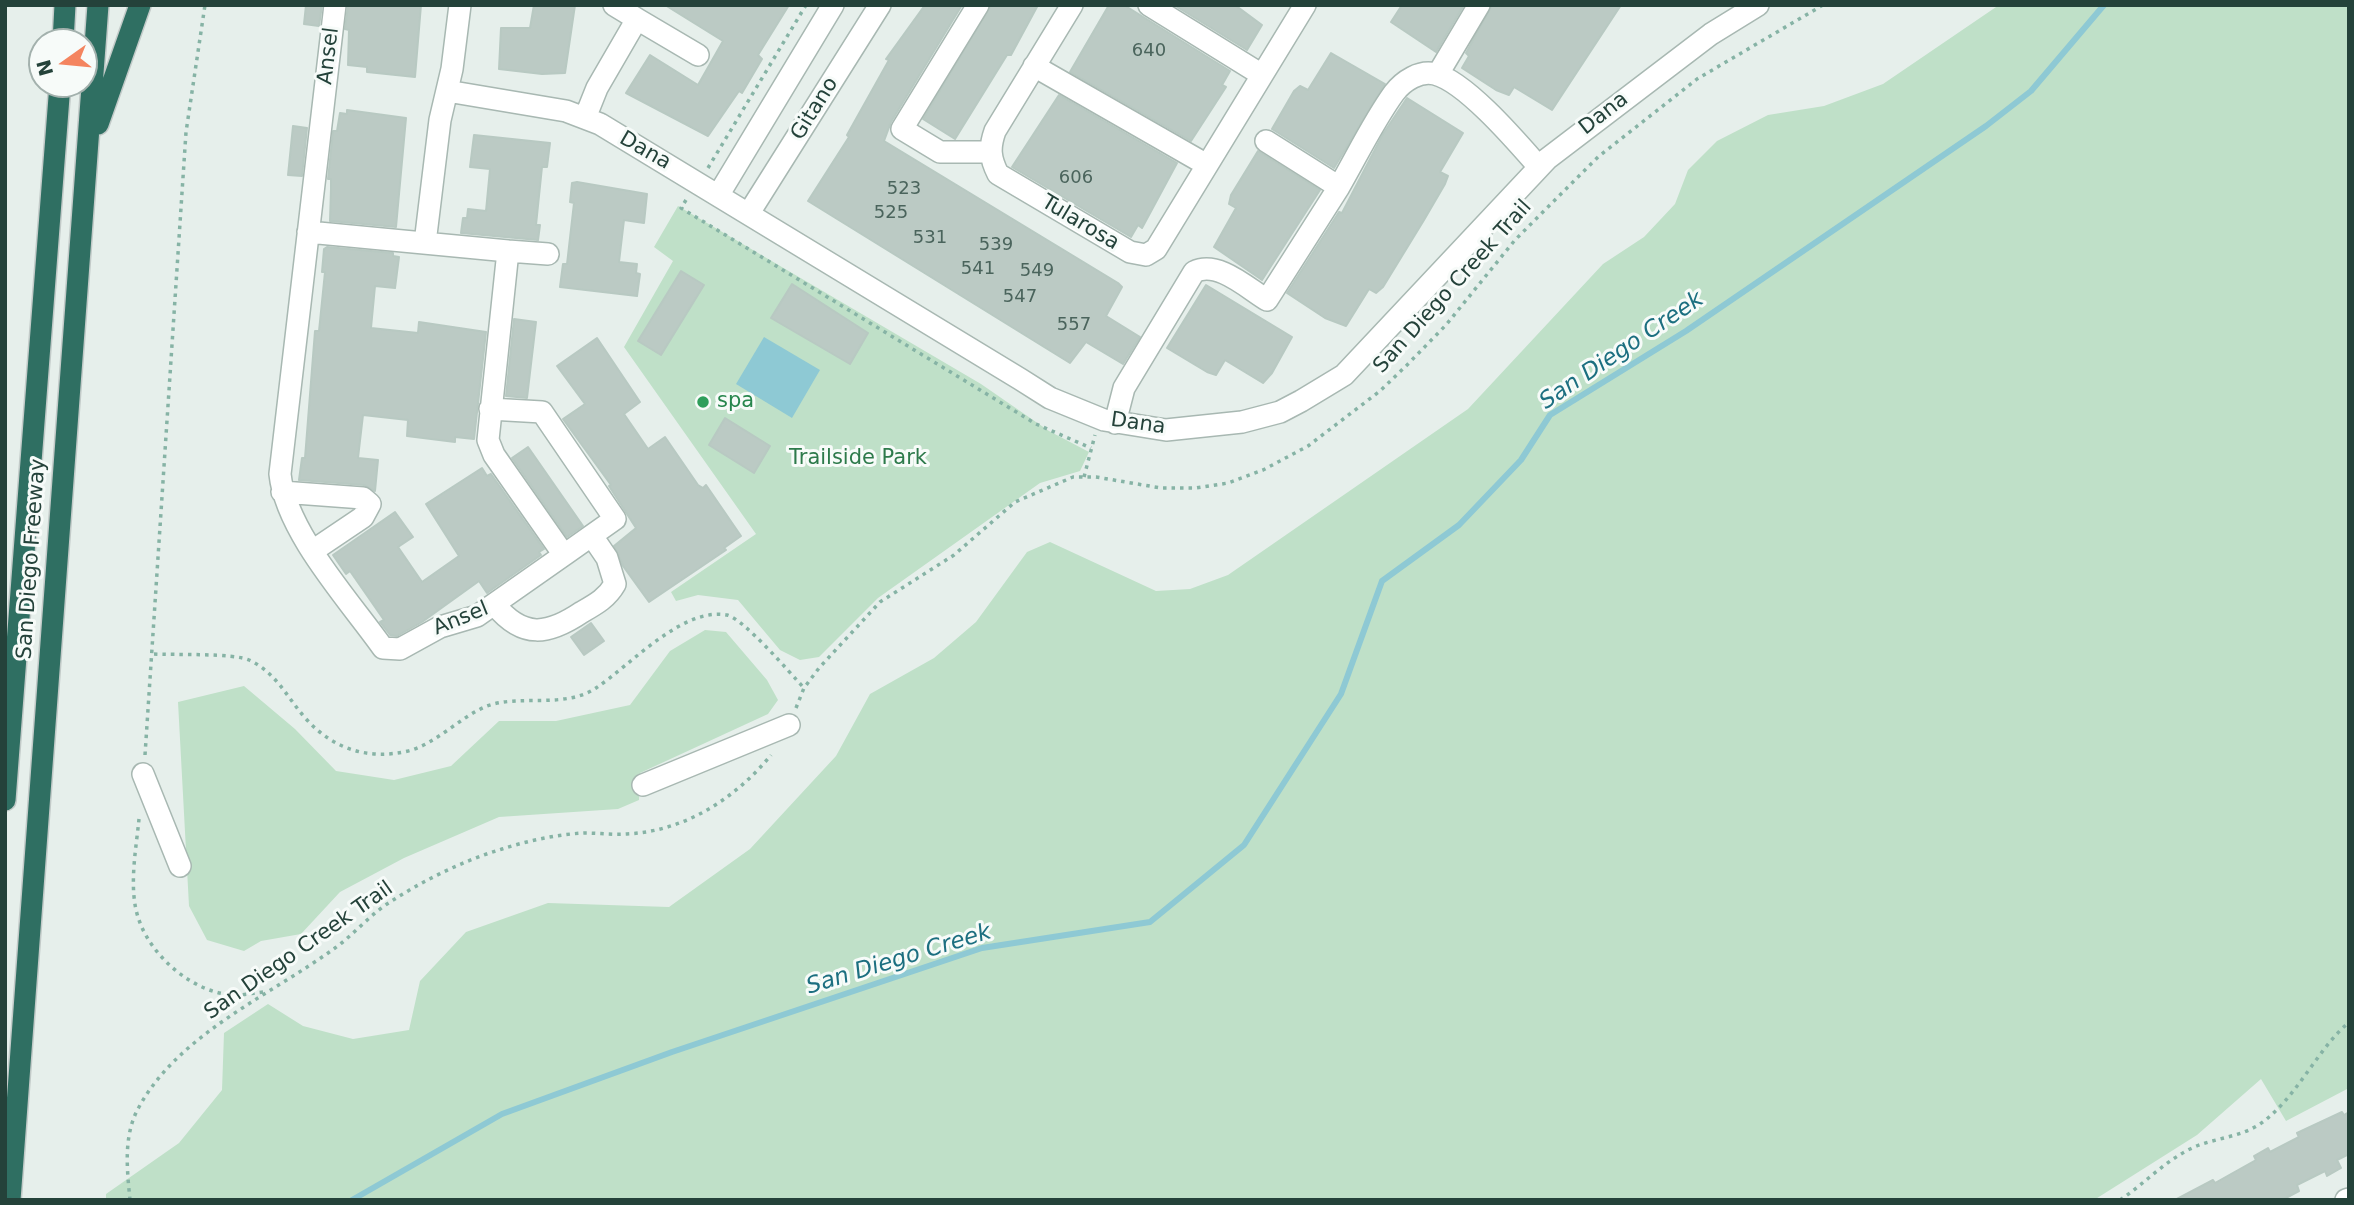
<!DOCTYPE html>
<html>
<head>
<meta charset="utf-8">
<style>
	body { margin:0 }
	#map { position:relative; width:2354px; height:1205px; overflow:hidden; background:#e6efeb; font-family:"DejaVu Sans",sans-serif }
	canvas { display:block }
	.frame { position:absolute; inset:0; border:7px solid #24423a; pointer-events:none }
	.north { position:absolute; left:28px; top:28px; width:70px; height:70px; box-sizing:border-box; background:#f7fbf9; border:2px solid #a3b1ad; border-radius:50%; rotate:255deg; font-size:19px; font-weight:700; line-height:28px; text-align:center; color:#24423a }
	.north::after { content:''; display:block; margin:auto; width:24px; height:32px; background:#f4845f; clip-path:polygon(50% 0,100% 100%,50% 72%,0 100%) }
</style>
</head>
<body>
<div id="map">
<canvas width="2354" height="1205"></canvas>
<div class="frame"></div>
<div class="north">N</div>
</div>
<script>
const context = document.querySelector('canvas').getContext('2d');
context.lineJoin = 'round';
function fill(path, color) { context.fillStyle = color; context.fill(path, 'evenodd'); }
function trace(path, color, width, dash) { context.strokeStyle = color; context.lineWidth = width; context.lineCap = dash ? 'butt' : 'round'; context.setLineDash(dash || []); context.stroke(path); }
function drawText(font, color, halo, rows, align = 'center') {
  context.font = font + ' "DejaVu Sans",sans-serif'; context.lineWidth = 6; context.setLineDash([]); context.textBaseline = 'middle'; context.strokeStyle = halo; context.fillStyle = color; for (const [text, x, y, turn = 0] of rows) {
    context.save(); context.translate(x, y); context.rotate((+turn || 0) * Math.PI / 180); context.textAlign = isNaN(turn) ? turn : align; if (halo) context.strokeText(text, 0, 0); context.fillText(text, 0, 0); context.restore();
  }
}
const green = new Path2D(`
	M 1999,5 L 2349,5 L 2349,1088 L 2286,1121 L 2261,1079 L 2197,1135 L 2094,1200 L 106,1200 L 106,1194 L 179,1143 L 222,1090 L 224,1033 L 268,1004 L 303,1026 L 353,1039 L 409,1030 L 420,981 L 466,932 L 548,903 L 669,907 L 750,849 L 836,756 L 870,694 L 934,658 L 976,622 L 1027,552 L 1050,542 L 1156,591 L 1190,589 L 1228,575 L 1468,409 L 1603,264 L 1644,237 L 1675,204 L 1688,170 L 1717,141 L 1768,115 L 1824,106 L 1883,84 Z
	M 678,206 L 981,384 L 1049,431 L 1089,452 L 1080,471 L 1040,483 L 878,598 L 819,657 L 800,660 L 780,650 L 738,600 L 698,595 L 676,601 L 671,592 L 756,534 L 624,347 L 673,261 L 654,247 Z
	M 705,630 L 726,632 L 767,680 L 778,700 L 768,714 L 640,773 L 639,800 L 618,809 L 499,817 L 404,858 L 340,892 L 301,934 L 261,941 L 244,951 L 207,940 L 189,906 L 178,702 L 244,686 L 295,729 L 336,771 L 394,780 L 451,766 L 499,721 L 556,721 L 630,705 L 670,651 Z`);
const water = new Path2D(`
	M 764,337 L 820,370 L 792,418 L 736,384 Z`);
const stream = new Path2D(`
	M 352,1200 L 502,1114 L 672,1052 L 982,948 L 1150,922 L 1244,845 L 1341,694 L 1382,581 L 1459,525 L 1521,460 L 1550,415 L 1686,331 L 1986,126 L 2031,91 L 2104,5`);
const building = new Path2D(`
	M 306,5 L 322,5 L 319,26 L 304,24 Z
	M 348,5 L 421,5 L 415,77 L 367,72 L 367,67 L 348,65 L 349,30 L 345,29 Z
	M 534,5 L 575,5 L 565,73 L 542,74 L 499,69 L 501,28 L 530,28 Z
	M 665,5 L 789,5 L 758,55 L 762,59 L 742,93 L 739,91 L 708,136 L 626,93 L 650,55 L 698,85 L 723,41 Z
	M 925,5 L 962,5 L 891,122 L 884,141 L 1118,283 L 1122,287 L 1106,316 L 1140,337 L 1123,364 L 1086,342 L 1070,363 L 808,201 L 849,137 L 847,135 L 889,60 L 886,59 Z
	M 991,5 L 1038,5 L 1011,55 L 1007,55 L 955,139 L 923,119 Z
	M 1109,5 L 1124,5 L 1230,71 L 1222,85 L 1226,87 L 1191,141 L 1070,72 Z
	M 1174,5 L 1235,5 L 1262,25 L 1247,50 Z
	M 1402,5 L 1464,5 L 1436,52 L 1391,22 Z
	M 1492,5 L 1621,5 L 1552,110 L 1514,87 L 1509,95 L 1496,90 L 1462,68 L 1469,56 L 1466,53 Z
	M 1331,53 L 1385,84 L 1334,168 L 1272,129 L 1294,91 L 1300,86 L 1308,90 Z
	M 1059,95 L 1177,163 L 1142,228 L 1138,225 L 1131,237 L 1012,167 Z
	M 1407,98 L 1463,133 L 1440,172 L 1448,176 L 1445,184 L 1424,220 L 1383,287 L 1376,293 L 1369,289 L 1346,326 L 1325,318 L 1287,293 L 1339,212 L 1342,213 L 1383,134 Z
	M 347,110 L 406,118 L 396,227 L 330,221 L 331,189 L 331,179 L 328,179 L 333,131 L 337,131 L 340,113 L 347,114 Z
	M 293,126 L 307,128 L 302,176 L 288,175 Z
	M 474,135 L 550,143 L 547,167 L 542,167 L 536,225 L 540,225 L 538,240 L 461,233 L 463,218 L 467,218 L 468,209 L 486,211 L 490,169 L 470,167 Z
	M 1258,151 L 1320,190 L 1262,280 L 1214,247 L 1236,208 L 1229,204 L 1231,195 Z
	M 577,182 L 647,194 L 644,223 L 624,220 L 619,262 L 637,264 L 636,273 L 640,274 L 637,296 L 560,287 L 563,264 L 567,264 L 574,203 L 570,202 L 572,183 Z
	M 327,247 L 393,253 L 393,256 L 399,257 L 395,288 L 375,286 L 371,328 L 418,333 L 419,322 L 486,332 L 474,439 L 455,437 L 455,442 L 407,436 L 408,420 L 363,415 L 358,458 L 378,460 L 375,491 L 364,485 L 299,480 L 302,458 L 305,458 L 315,331 L 319,331 L 325,272 L 322,272 L 324,249 Z
	M 681,271 L 704,285 L 661,355 L 638,341 Z
	M 792,284 L 868,333 L 850,364 L 771,318 Z
	M 1206,285 L 1292,337 L 1272,373 L 1263,383 L 1225,360 L 1216,375 L 1207,372 L 1167,348 Z
	M 514,319 L 536,322 L 527,398 L 506,396 Z
	M 597,338 L 640,402 L 624,414 L 648,449 L 665,437 L 698,485 L 703,488 L 706,485 L 741,536 L 724,548 L 726,550 L 649,602 L 623,566 L 614,546 L 636,528 L 609,486 L 611,485 L 563,419 L 585,404 L 557,366 Z
	M 725,418 L 770,446 L 754,473 L 709,445 Z
	M 528,447 L 583,526 L 567,537 L 512,458 Z
	M 482,468 L 487,476 L 491,474 L 544,549 L 539,552 L 541,555 L 487,593 L 479,581 L 422,622 L 397,636 L 390,635 L 380,622 L 384,620 L 350,571 L 346,574 L 333,555 L 395,512 L 413,537 L 398,547 L 422,582 L 459,556 L 426,504 Z
	M 591,623 L 604,641 L 584,655 L 571,637 Z
	M 2342,1112 L 2344,1115 L 2349,1112 L 2349,1154 L 2337,1160 L 2341,1168 L 2327,1176 L 2325,1171 L 2297,1185 L 2299,1191 L 2282,1200 L 2175,1200 L 2213,1180 L 2215,1183 L 2256,1160 L 2254,1156 L 2268,1148 L 2270,1152 L 2299,1137 L 2297,1133 Z`);
const path = new Path2D(`
	M 708,168 L 806,5
	M 686,200 L 681,208 L 1036,424 L 1091,448
	M 1084,477 L 1095,435
	M 154,654 C 175,655 233,653 249,660 C 277,673 287,698 307,720 C 335,750 369,760 408,751 C 436,744 460,717 487,706 C 520,694 565,709 596,688 C 632,664 682,607 727,615 C 744,619 790,673 804,688
	M 796,708 L 804,688 L 819,668 L 880,602 L 954,555 L 1015,502 L 1073,477 L 1096,477 L 1161,488 L 1196,488 L 1228,483 L 1263,470 L 1308,446 L 1380,391 L 1407,365 L 1446,325 L 1515,240 L 1598,157 L 1697,79 L 1823,5
	M 145,755 L 186,132 L 205,5
	M 139,819 C 136,850 128,890 139,920 C 152,958 196,995 236,995 C 245,995 254,993 263,992
	M 130,1200 C 127,1169 123,1135 139,1107 C 179,1034 269,996 335,948 C 353,935 368,917 387,904 C 422,881 462,861 502,849 C 527,841 558,834 585,833 C 599,833 613,835 627,834 C 685,831 735,799 771,755
	M 2120,1200 C 2144,1184 2164,1162 2190,1149 C 2212,1138 2239,1138 2260,1124 C 2297,1098 2315,1052 2349,1022`);
const minor = new Path2D(`
	M 978,5 L 902,129 L 940,152 L 991,152
	M 1072,5 L 995,131 C 989,148 990,158 998,174 L 1130,252 L 1146,255 L 1156,249 L 1305,5
	M 1149,5 L 1262,75
	M 637,19 L 698,55
	M 1034,66 L 1207,165
	M 1438,74 L 1479,5
	M 447,91 L 566,111 L 600,124 L 1020,379 L 1050,398 L 1104,420 L 1166,430 L 1242,422 L 1280,412 L 1301,401 L 1344,375 L 1547,159 L 1711,34 L 1758,5
	M 585,118 L 597,88 L 637,19 L 614,5
	M 1266,141 L 1339,187 C 1357,156 1373,122 1394,93 C 1403,81 1420,70 1435,74 C 1466,82 1517,142 1539,167
	M 719,194 L 833,5
	M 749,213 L 880,5
	M 308,232 L 508,251 L 488,440 L 494,455 L 564,555 L 477,616 L 440,627 L 400,649 L 383,648 C 349,600 286,532 280,474 L 335,5
	M 425,243 L 440,120 L 452,69 L 460,5
	M 508,251 L 548,254
	M 490,409 L 542,412 L 615,519 L 564,555
	M 1115,423 L 1124,388 L 1194,272 C 1218,260 1247,288 1267,300 L 1339,187
	M 282,492 L 363,498 L 370,504 L 363,517 L 314,550
	M 495,605 C 523,639 548,635 582,612 C 596,604 607,598 615,584 L 607,558 L 592,536
	M 143,774 L 180,866
	M 643,785 L 789,725
	M 2346,1200 L 2349,1199`);
const highway = new Path2D(`
	M 63,42 L 65,5
	M 98,124 L 140,5
	M 5,800 L 60,84
	M 10,1200 L 98,5`);
const markers = [
	[703,402,7,"#2e9e5b"]
];
const numberNames = [
	["640",1149,51],
	["606",1076,178],
	["523",904,189],
	["525",891,213],
	["531",930,238],
	["539",996,245],
	["541",978,269],
	["549",1037,271],
	["547",1020,297],
	["557",1074,325]
];
const streetNames = [
	["Ansel",329,56,-83],
	["Gitano",815,109,-58],
	["Dana",1604,114,-38],
	["Dana",645,151,30],
	["Tularosa",1080,223,31],
	["San Diego Creek Trail",1453,287,-48],
	["Dana",1138,424,8],
	["San Diego Freeway",32,559,-86],
	["Ansel",461,619,-22],
	["San Diego Creek Trail",299,951,-35]
];
const leisureNames = [
	["spa",717,402]
];
const parkNames = [
	["Trailside Park",858,459]
];
const waterNames = [
	["San Diego Creek",1622,351,-34],
	["San Diego Creek",899,960,-17]
];
fill(green, '#bfe0c8');
fill(water, '#8ec9d4');
trace(stream, '#8ec9d4', 6);
fill(building, '#bbcac4');
trace(building, '#b8c9c2', 2);
trace(minor, '#a8b8b2', 24);
trace(highway, '#c2cac8', 24);
trace(path, '#86b3a5', 3.5, [3.5, 5]);
trace(minor, '#fff', 21);
trace(highway, '#2f6f62', 21);
for (const [x, y, r, color] of markers) { const dot = new Path2D(); dot.arc(x, y, r, 0, 2 * Math.PI); context.fillStyle = color; context.fill(dot); trace(dot, '#f7fbf9', 2.5); }
drawText('18px', '#4a645c', null, numberNames);
drawText('21px', '#24423a', '#f7fbf9', streetNames);
drawText('21px', '#27864d', '#f7fbf9', leisureNames, 'left');
drawText('21px', '#2d7a4b', '#f7fbf9', parkNames);
drawText('italic 23px', '#1c6f80', '#f7fbf9', waterNames);
</script>
</body>
</html>
